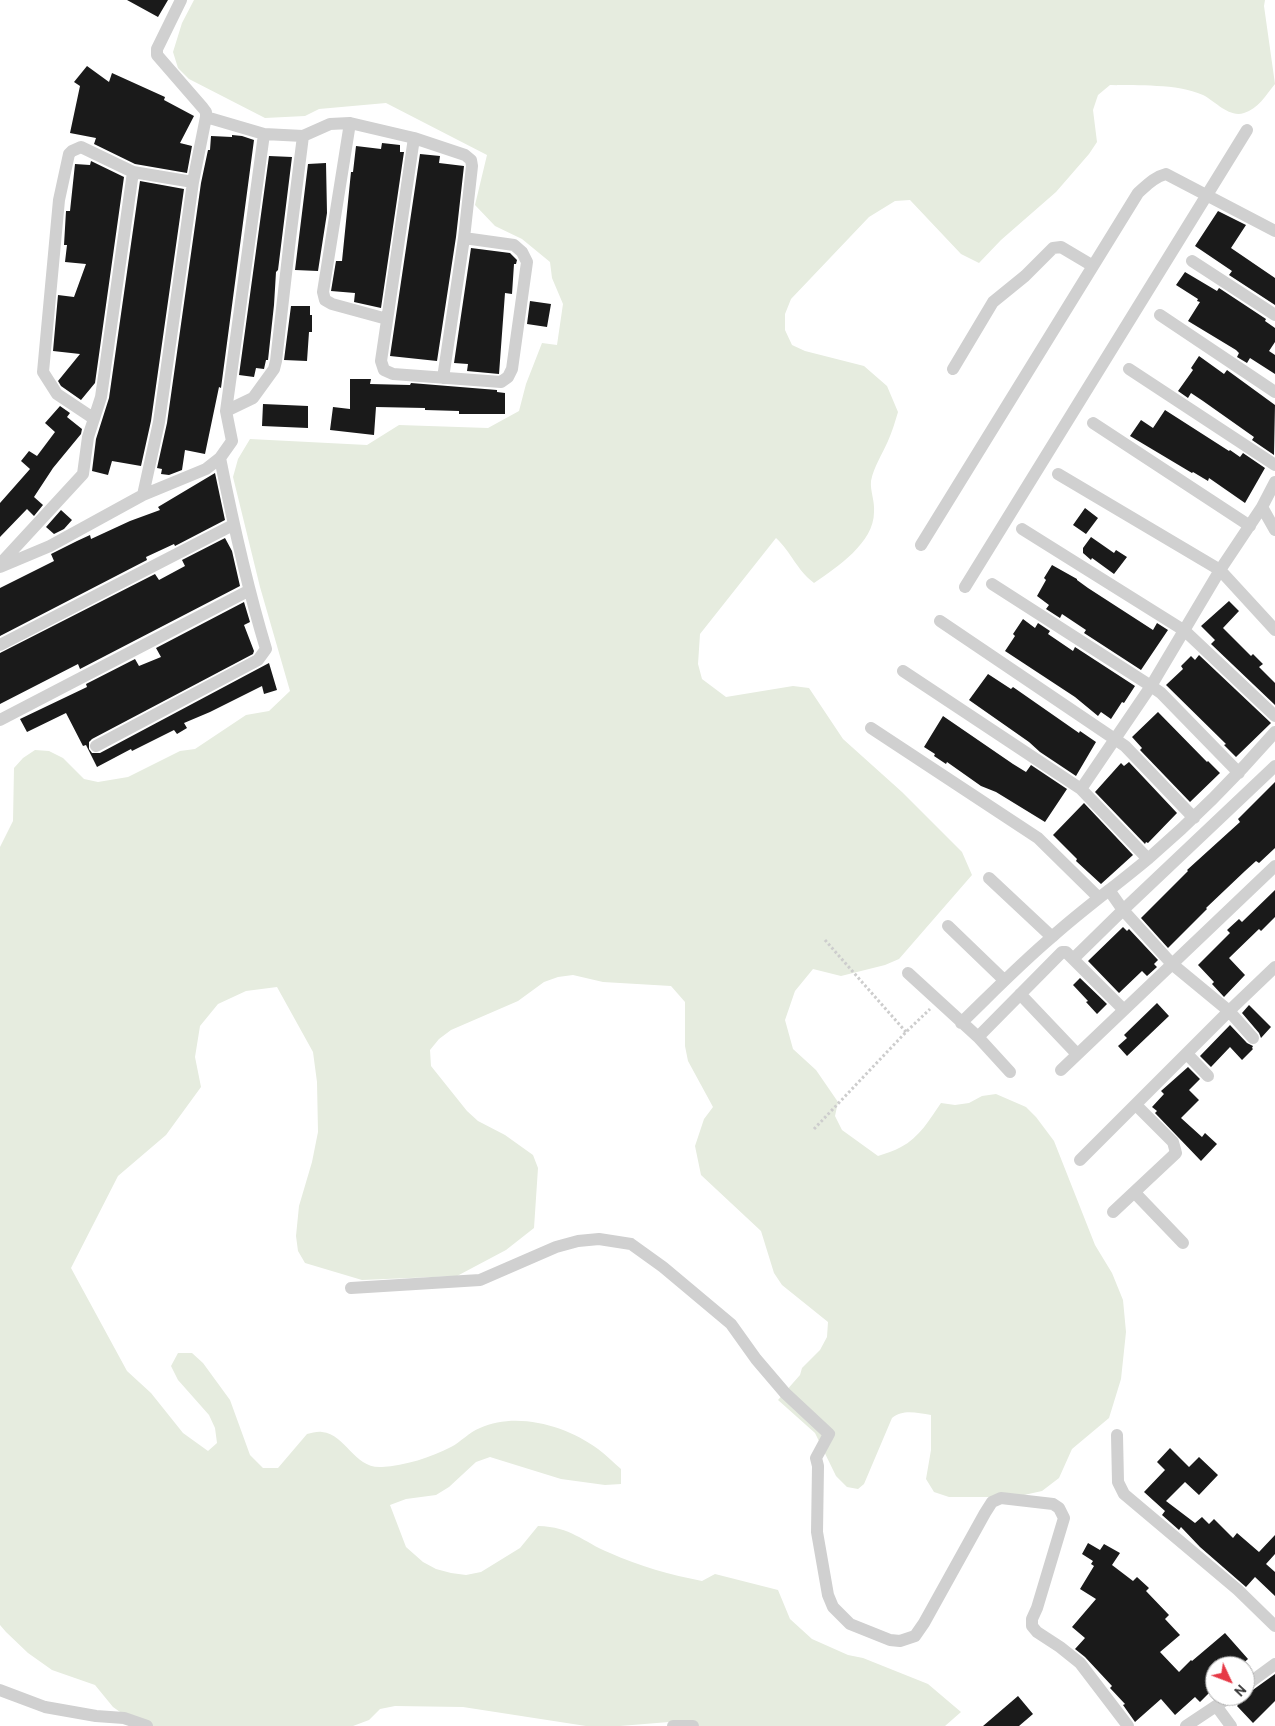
<!DOCTYPE html>
<html>
<head>
<meta charset="utf-8">
<style>
	body { margin:0 }
	#map { position:relative; width:1275px; height:1726px; overflow:hidden; background:#fff; font-family:Cabin,sans-serif }
	canvas { display:block }
	.north { position:absolute; left:1205px; top:1656px; width:50px; height:50px; box-sizing:border-box; background:#fff; border:1px solid #adadad; border-radius:50%; rotate:133deg; font-size:14px; font-weight:700; line-height:20px; text-align:center; color:#333 }
	.north::after { content:''; display:block; margin:auto; width:18px; height:22px; background:#e63946; clip-path:polygon(50% 0,100% 100%,50% 72%,0 100%) }
</style>
</head>
<body>
<div id="map">
<canvas width="1275" height="1726"></canvas>
<div class="north">N</div>
</div>
<script>
const context = document.querySelector('canvas').getContext('2d');
context.lineJoin = 'round';
function fill(path, color) { context.fillStyle = color; context.fill(path, 'evenodd'); }
function trace(path, color, width, dash) { context.strokeStyle = color; context.lineWidth = width; context.lineCap = dash ? 'butt' : 'round'; context.setLineDash(dash || []); context.stroke(path); }
const green = new Path2D(`
	M 194,0 L 1265,0 L 1264,6 L 1275,84 C 1266,95 1258,109 1244,113 C 1229,118 1215,101 1203,95 C 1176,83 1138,86 1110,85 L 1098,95 L 1093,110 L 1097,142 L 1089,154 L 1056,192 L 1001,240 L 979,263 L 961,254 L 910,200 L 895,201 L 869,217 L 791,299 L 785,314 L 785,330 L 792,345 L 805,351 L 864,366 L 887,386 L 898,412 C 895,422 892,432 888,441 C 882,455 874,466 871,481 C 870,491 875,501 874,512 C 874,543 837,567 814,583 C 796,569 792,553 776,538 L 700,634 L 698,664 L 702,679 L 726,697 L 793,686 L 809,688 L 843,739 L 902,792 L 962,852 L 972,875 L 899,959 L 885,965 L 841,976 L 813,969 L 795,991 L 785,1020 L 793,1049 L 816,1070 L 838,1102 L 835,1116 L 842,1130 L 878,1156 C 886,1153 894,1151 901,1147 C 919,1138 930,1119 941,1103 L 955,1105 L 969,1103 L 982,1096 L 996,1094 L 1026,1107 L 1036,1117 L 1054,1141 L 1095,1245 L 1112,1273 L 1123,1300 L 1126,1332 L 1121,1379 L 1109,1418 L 1072,1449 L 1059,1478 L 1042,1491 L 1015,1497 L 949,1497 L 934,1492 L 926,1479 L 931,1450 L 931,1415 C 917,1413 903,1409 892,1418 L 864,1484 L 858,1489 L 847,1487 L 836,1476 L 815,1433 L 778,1400 L 800,1375 L 802,1368 L 820,1350 L 827,1337 L 828,1322 L 782,1285 L 774,1273 L 761,1231 L 701,1175 L 695,1146 L 704,1119 L 713,1107 L 688,1061 L 685,1046 L 685,1002 L 671,986 L 603,982 L 573,975 L 558,977 L 544,982 L 518,1001 L 451,1030 L 439,1039 L 430,1050 L 431,1066 L 467,1111 L 478,1121 L 505,1135 L 533,1155 L 538,1168 L 534,1228 L 506,1250 L 457,1276 L 362,1280 L 305,1263 L 298,1251 L 296,1236 L 299,1206 L 312,1162 L 318,1132 L 317,1082 L 313,1052 L 277,987 L 246,991 L 218,1004 L 200,1026 L 195,1057 L 201,1087 L 166,1135 L 118,1176 L 71,1268 L 127,1371 L 151,1393 L 183,1433 L 208,1451 L 217,1443 L 215,1428 L 209,1415 L 178,1380 L 171,1366 L 178,1353 L 192,1353 L 203,1363 L 230,1400 L 250,1455 L 263,1468 L 278,1468 L 307,1434 C 312,1433 318,1431 322,1432 C 347,1435 354,1469 382,1467 C 405,1466 431,1457 451,1447 C 461,1442 469,1432 480,1428 C 517,1411 567,1426 598,1449 C 606,1455 614,1463 621,1469 L 621,1484 L 605,1485 L 561,1479 L 490,1457 L 476,1462 L 449,1487 L 436,1495 L 406,1499 L 390,1505 L 406,1547 L 423,1562 L 436,1569 L 451,1573 L 466,1575 L 481,1572 L 520,1548 L 538,1526 C 572,1527 581,1541 610,1553 C 639,1566 671,1575 702,1581 L 715,1574 L 778,1590 L 790,1619 L 812,1639 L 848,1655 L 863,1658 L 928,1684 L 961,1712 L 945,1726 L 688,1726 L 669,1722 L 620,1726 L 586,1726 L 463,1707 L 395,1706 L 380,1709 L 369,1720 L 353,1726 L 140,1726 L 113,1707 L 95,1685 L 52,1670 L 28,1653 L 6,1632 L 0,1625 L 0,847 L 13,821 L 14,768 L 23,758 L 35,750 L 49,751 L 63,758 L 84,779 L 98,782 L 128,777 L 180,751 L 195,749 L 246,715 L 269,711 L 290,691 L 260,587 L 233,477 L 238,459 L 250,439 L 367,445 L 399,425 L 488,428 L 519,411 L 526,384 L 542,343 L 557,345 L 563,304 L 552,278 L 550,262 L 522,239 L 495,226 L 475,205 L 487,155 L 386,103 L 319,109 L 305,116 L 265,118 L 189,79 L 178,68 L 173,52 L 182,23 Z`);
const building = new Path2D(`
	M 127,0 L 168,0 L 158,17 Z
	M 87,66 L 109,82 L 112,73 L 165,97 L 164,100 L 194,116 L 180,143 L 192,146 L 187,173 L 135,164 L 94,144 L 96,138 L 70,133 L 80,86 L 74,82 Z
	M 232,135 L 242,136 L 254,140 L 221,388 L 219,387 L 205,454 L 185,450 L 182,470 L 169,475 L 161,474 L 162,469 L 157,468 L 167,423 L 201,183 L 208,150 L 210,150 L 211,136 L 232,137 Z
	M 382,143 L 400,145 L 400,152 L 404,152 L 381,308 L 354,302 L 355,293 L 331,291 L 336,261 L 342,261 L 351,172 L 353,172 L 356,146 L 381,149 Z
	M 420,154 L 440,156 L 439,163 L 464,166 L 456,237 L 437,361 L 390,356 Z
	M 269,156 L 292,157 L 278,270 L 276,272 L 274,305 L 268,360 L 266,360 L 264,369 L 256,368 L 254,377 L 239,375 Z
	M 91,161 L 124,177 L 95,383 L 81,400 L 61,386 L 58,381 L 80,354 L 53,351 L 58,295 L 74,297 L 86,264 L 65,262 L 67,245 L 64,245 L 66,211 L 70,211 L 75,164 L 90,165 Z
	M 326,163 L 327,213 L 318,271 L 295,270 L 308,164 Z
	M 140,181 L 184,189 L 151,421 L 141,466 L 112,461 L 108,475 L 92,471 L 96,439 L 109,398 Z
	M 1218,211 L 1246,225 L 1231,248 L 1275,278 L 1275,305 L 1229,275 L 1232,271 L 1195,246 Z
	M 471,248 L 510,253 L 517,260 L 516,264 L 514,264 L 512,294 L 505,293 L 499,374 L 467,371 L 468,364 L 454,363 Z
	M 1185,272 L 1217,291 L 1219,288 L 1266,319 L 1265,321 L 1275,328 L 1275,342 L 1269,351 L 1275,355 L 1275,374 L 1250,358 L 1247,363 L 1237,357 L 1239,353 L 1236,350 L 1188,321 L 1200,302 L 1197,301 L 1198,299 L 1176,285 Z
	M 530,301 L 551,304 L 547,327 L 527,324 Z
	M 291,306 L 310,306 L 310,315 L 312,315 L 312,332 L 309,332 L 307,361 L 284,360 Z
	M 1199,356 L 1224,374 L 1227,370 L 1275,405 L 1274,455 L 1252,440 L 1254,437 L 1203,401 L 1191,393 L 1188,398 L 1178,391 L 1193,370 L 1191,368 Z
	M 350,379 L 371,379 L 370,384 L 410,385 L 411,383 L 497,390 L 497,392 L 505,393 L 505,414 L 459,414 L 459,411 L 425,410 L 425,408 L 376,407 L 374,435 L 330,430 L 333,407 L 350,409 Z
	M 263,404 L 308,406 L 308,428 L 262,426 Z
	M 60,406 L 70,413 L 67,417 L 82,429 L 81,434 L 53,468 L 34,497 L 43,505 L 34,516 L 27,509 L 0,537 L 0,503 L 30,469 L 21,461 L 29,451 L 37,456 L 55,432 L 45,423 Z
	M 1165,410 L 1229,451 L 1230,450 L 1240,457 L 1243,453 L 1265,468 L 1245,503 L 1209,478 L 1208,481 L 1193,472 L 1192,473 L 1130,436 L 1141,420 L 1153,428 Z
	M 215,473 L 225,520 L 175,546 L 174,544 L 146,557 L 147,560 L 0,636 L 0,588 L 54,561 L 51,554 L 77,541 L 90,535 L 91,539 L 130,521 L 160,510 L 158,507 Z
	M 1085,508 L 1098,518 L 1086,534 L 1073,525 Z
	M 61,510 L 72,520 L 64,529 L 54,534 L 46,527 Z
	M 1091,537 L 1114,553 L 1116,550 L 1127,557 L 1114,574 L 1092,558 L 1091,560 L 1083,553 L 1083,548 Z
	M 225,538 L 232,551 L 240,586 L 80,669 L 78,664 L 0,704 L 0,653 L 155,574 L 159,580 L 185,566 L 182,560 Z
	M 1052,565 L 1077,579 L 1077,580 L 1088,588 L 1153,630 L 1157,623 L 1168,630 L 1141,670 L 1084,633 L 1086,630 L 1062,614 L 1060,618 L 1046,609 L 1049,605 L 1037,596 L 1046,580 L 1044,578 Z
	M 1229,601 L 1239,611 L 1223,628 L 1251,656 L 1253,654 L 1263,664 L 1259,667 L 1275,683 L 1275,705 L 1211,644 L 1215,640 L 1201,626 Z
	M 244,602 L 250,622 L 244,625 L 254,651 L 253,654 L 92,739 L 89,742 L 89,749 L 92,753 L 100,753 L 269,663 L 277,690 L 264,694 L 262,686 L 210,712 L 184,723 L 187,728 L 177,734 L 174,730 L 132,751 L 131,749 L 97,767 L 86,745 L 83,746 L 66,713 L 27,732 L 20,719 L 87,687 L 86,684 L 135,659 L 139,666 L 161,657 L 156,648 Z
	M 1023,619 L 1035,628 L 1038,623 L 1050,631 L 1048,634 L 1073,651 L 1075,647 L 1135,686 L 1124,703 L 1122,702 L 1111,719 L 1101,712 L 1098,716 L 1075,697 L 1005,651 L 1015,636 L 1013,634 Z
	M 1199,655 L 1271,723 L 1236,757 L 1224,745 L 1226,744 L 1166,685 L 1183,669 L 1181,666 L 1191,656 L 1195,660 Z
	M 988,674 L 1011,689 L 1013,687 L 1079,733 L 1080,731 L 1096,742 L 1076,776 L 1040,752 L 1029,742 L 969,700 Z
	M 1158,712 L 1207,762 L 1208,761 L 1220,773 L 1190,802 L 1140,750 L 1142,748 L 1132,737 Z
	M 943,716 L 1013,764 L 1026,772 L 1031,765 L 1067,789 L 1045,822 L 996,792 L 981,786 L 947,762 L 946,764 L 934,756 L 935,754 L 924,747 Z
	M 1129,762 L 1177,813 L 1148,843 L 1146,842 L 1145,844 L 1095,792 L 1121,763 L 1124,766 Z
	M 1275,782 L 1275,848 L 1259,863 L 1256,861 L 1245,871 L 1206,908 L 1207,909 L 1168,948 L 1141,918 L 1188,871 L 1187,870 L 1240,822 L 1238,819 Z
	M 1084,803 L 1133,855 L 1101,884 L 1076,861 L 1077,859 L 1053,835 Z
	M 1275,890 L 1275,917 L 1261,931 L 1259,929 L 1229,958 L 1245,975 L 1224,997 L 1212,984 L 1214,982 L 1198,965 L 1230,933 L 1227,930 L 1239,919 L 1242,922 Z
	M 1123,927 L 1127,931 L 1129,929 L 1158,960 L 1154,964 L 1157,967 L 1147,976 L 1142,971 L 1119,993 L 1088,961 Z
	M 1080,978 L 1107,1004 L 1097,1014 L 1086,1002 L 1088,1001 L 1073,985 Z
	M 1157,1003 L 1169,1016 L 1127,1056 L 1118,1046 L 1127,1038 L 1124,1035 Z
	M 1249,1005 L 1271,1027 L 1261,1038 L 1259,1033 L 1242,1013 Z
	M 1230,1025 L 1247,1043 L 1253,1046 L 1252,1048 L 1253,1049 L 1242,1060 L 1230,1047 L 1211,1067 L 1200,1056 Z
	M 1188,1067 L 1200,1079 L 1189,1090 L 1199,1100 L 1181,1118 L 1202,1137 L 1205,1133 L 1217,1144 L 1201,1161 L 1155,1113 L 1157,1111 L 1152,1107 L 1164,1094 L 1161,1091 Z
	M 1170,1448 L 1189,1467 L 1199,1457 L 1218,1475 L 1199,1495 L 1185,1482 L 1166,1501 L 1195,1523 L 1202,1517 L 1209,1524 L 1214,1519 L 1233,1538 L 1237,1533 L 1259,1552 L 1275,1535 L 1275,1554 L 1266,1564 L 1275,1572 L 1275,1596 L 1255,1577 L 1246,1587 L 1200,1547 L 1181,1527 L 1179,1530 L 1162,1515 L 1165,1511 L 1144,1492 L 1165,1470 L 1157,1462 Z
	M 1088,1543 L 1100,1550 L 1104,1544 L 1120,1553 L 1112,1565 L 1133,1581 L 1137,1577 L 1149,1588 L 1146,1591 L 1169,1615 L 1165,1619 L 1180,1635 L 1160,1652 L 1179,1672 L 1191,1660 L 1192,1661 L 1225,1633 L 1248,1659 L 1240,1666 L 1215,1666 L 1215,1673 L 1206,1681 L 1214,1688 L 1200,1702 L 1195,1697 L 1175,1715 L 1161,1699 L 1135,1722 L 1123,1705 L 1125,1704 L 1110,1688 L 1112,1686 L 1085,1657 L 1075,1649 L 1085,1638 L 1072,1627 L 1096,1599 L 1080,1589 L 1094,1566 L 1091,1564 L 1093,1561 L 1082,1554 Z
	M 1275,1674 L 1275,1701 L 1253,1723 L 1237,1706 L 1250,1692 Z
	M 1018,1696 L 1033,1714 L 1019,1726 L 983,1726 Z`);
const path = new Path2D(`
	M 825,940 L 906,1032
	M 814,1129 L 906,1032 L 930,1009`);
const minor = new Path2D(`
	M 206,117 L 264,134 L 303,136 L 330,124 L 350,123 L 414,138 L 465,155 L 471,160 L 472,166 L 464,238 L 443,378
	M 350,123 L 323,292 L 325,300 L 332,304 L 387,319
	M 414,138 L 381,361 L 384,370 L 393,374 L 501,382 L 508,377 L 512,369 L 527,262 L 522,252 L 514,245 L 464,238
	M 1192,261 L 1275,315
	M 1160,315 L 1275,392
	M 953,369 L 993,302 L 1025,276 L 1053,248 L 1061,247 L 1093,266
	M 1129,369 L 1275,465
	M 226,411 L 253,398 L 274,369 L 276,361 L 290,239 L 303,136
	M 93,418 L 57,394 L 43,372 L 59,200 L 69,154 L 72,151 L 81,147 L 133,172 L 193,182
	M 1093,423 L 1250,526
	M 1058,474 L 1220,570 L 1275,630
	M 143,495 L 206,469 L 220,458 L 232,441 L 226,411 L 264,134
	M 1262,507 L 1275,530
	M 1022,529 L 1185,631 L 1275,716
	M 921,545 L 1138,193 C 1147,185 1154,177 1166,174 L 1275,231
	M 0,564 L 83,474 L 88,437 L 101,397 L 133,172
	M 0,567 L 50,546 L 143,495 L 159,422 L 193,182 L 206,117 L 206,112 L 203,108 L 157,55 L 157,49 L 181,0
	M 992,584 L 1151,686 L 1161,693 L 1239,773
	M 965,587 L 1247,130
	M 940,621 L 1125,746 L 1194,818
	M 0,645 L 233,525
	M 903,671 L 1081,789 L 1148,859
	M 0,720 L 248,591
	M 871,728 L 1038,838 L 1099,898
	M 96,746 L 258,660 L 266,649 C 247,586 233,523 220,458
	M 1081,789 L 1151,686 L 1220,570 L 1262,507 L 1275,482
	M 989,878 L 1052,937
	M 1109,890 L 1123,910 L 1172,964 L 1229,1011 L 1253,1038
	M 948,926 L 1004,980
	M 1073,959 L 1124,1010
	M 908,973 L 978,1037 L 1062,952 L 1066,952 L 1073,959 L 1123,910 L 1275,766
	M 1020,994 L 1077,1054
	M 961,1023 C 991,994 1020,964 1052,937 C 1083,909 1117,885 1149,858 C 1194,819 1236,777 1275,732
	M 978,1037 L 1010,1072
	M 1187,1054 L 1208,1076
	M 1061,1070 L 1275,866
	M 1080,1160 L 1229,1011 L 1275,967
	M 1135,1193 L 1183,1243
	M 1113,1212 L 1176,1153 L 1173,1142 L 1136,1105
	M 351,1288 L 480,1280 L 556,1247 L 578,1241 L 599,1239 L 631,1244 L 663,1267 L 731,1324 L 756,1359 L 785,1393 L 829,1434 L 816,1458 L 818,1466 L 817,1532 L 828,1595 L 833,1607 L 850,1624 L 890,1640 L 900,1641 L 915,1636 L 924,1623 L 985,1513 L 992,1502 L 1001,1498 L 1053,1504 L 1059,1508 L 1064,1518 L 1037,1608 L 1032,1619 L 1032,1626 L 1037,1632 L 1060,1647 L 1080,1663 L 1128,1726
	M 1117,1435 L 1118,1482 L 1124,1494 L 1238,1590 L 1275,1626
	M 1245,1686 L 1275,1664
	M 0,1690 L 45,1707 L 96,1716 L 124,1718 L 147,1726
	M 1217,1707 L 1231,1726
	M 673,1726 L 693,1726
	M 1186,1726 L 1231,1696`);
fill(green, '#e6ecdf');
fill(building, '#1a1a1a');
trace(path, '#cdcdcd', 3, [2.5, 2.5]);
trace(minor, '#d0d0d0', 12);
</script>
</body>
</html>
